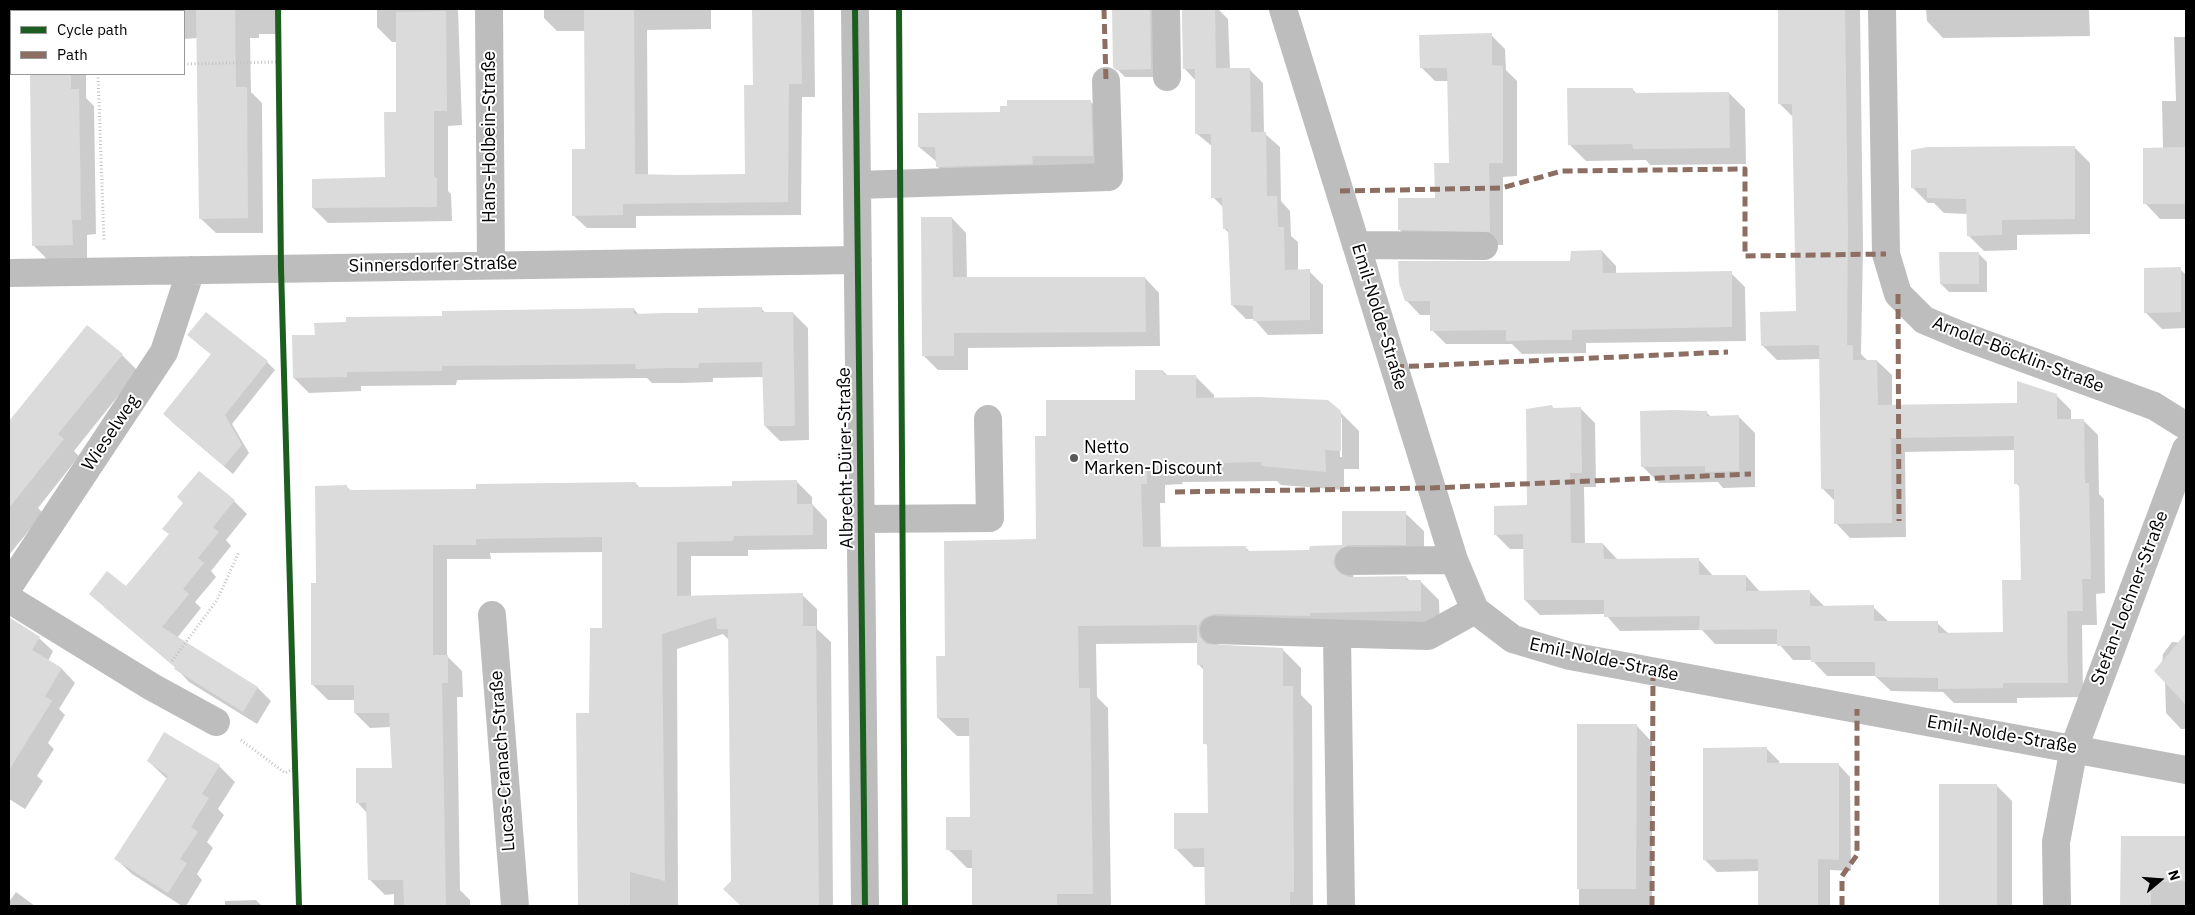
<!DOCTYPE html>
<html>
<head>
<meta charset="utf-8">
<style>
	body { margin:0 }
	#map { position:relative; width:2195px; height:915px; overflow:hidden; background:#fff; font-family:"IBM Plex Sans",sans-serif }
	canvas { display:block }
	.frame { position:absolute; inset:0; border:10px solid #000; pointer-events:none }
	.legend { position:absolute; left:10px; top:10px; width:175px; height:65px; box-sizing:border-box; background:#fff; border:1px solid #999; margin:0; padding:6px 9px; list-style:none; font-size:15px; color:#000 }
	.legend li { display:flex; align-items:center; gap:10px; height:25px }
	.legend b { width:25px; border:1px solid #999 }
	.north { position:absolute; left:2135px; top:855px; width:50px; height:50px; -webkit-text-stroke:4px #fff; paint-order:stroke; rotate:72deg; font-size:14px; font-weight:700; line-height:20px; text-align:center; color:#000 }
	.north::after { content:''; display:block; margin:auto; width:18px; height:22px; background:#000; clip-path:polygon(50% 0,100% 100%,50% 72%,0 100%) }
</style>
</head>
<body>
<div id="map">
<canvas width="2195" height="915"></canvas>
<div class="frame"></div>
<ul class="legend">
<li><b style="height:6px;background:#1b5e20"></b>Cycle path</li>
<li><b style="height:6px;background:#8d6e63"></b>Path</li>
</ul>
<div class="north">N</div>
</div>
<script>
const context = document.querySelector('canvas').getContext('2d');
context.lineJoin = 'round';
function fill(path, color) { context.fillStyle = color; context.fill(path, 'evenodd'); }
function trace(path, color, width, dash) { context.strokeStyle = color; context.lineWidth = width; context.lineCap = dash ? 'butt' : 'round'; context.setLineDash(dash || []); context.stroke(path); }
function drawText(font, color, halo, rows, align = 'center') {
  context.font = font + ' "IBM Plex Sans",sans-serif'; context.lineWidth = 4; context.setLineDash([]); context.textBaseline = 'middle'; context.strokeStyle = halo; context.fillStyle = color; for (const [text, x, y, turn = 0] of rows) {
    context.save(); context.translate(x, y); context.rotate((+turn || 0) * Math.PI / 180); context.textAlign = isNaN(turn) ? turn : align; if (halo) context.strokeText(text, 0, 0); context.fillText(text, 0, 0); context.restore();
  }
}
const shadow = new Path2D(`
	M 9,9 L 281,9 L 281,34 L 259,34 L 259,38 L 250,38 L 251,92 L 262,103 L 263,233 L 216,233 L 200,218 L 198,38 L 184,39 L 184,11 L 11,11 L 11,52 L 9,52 Z
	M 377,9 L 458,9 L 462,125 L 448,126 L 448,191 L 451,194 L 452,221 L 328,223 L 313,208 L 386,178 L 398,113 L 397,42 L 392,42 L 377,27 Z
	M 544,9 L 711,9 L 711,29 L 647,30 L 648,175 L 747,175 L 754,86 L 753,9 L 814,9 L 815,97 L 802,97 L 801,215 L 636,216 L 636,228 L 587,228 L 573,215 L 586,151 L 585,31 L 557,31 L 544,18 Z
	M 1113,9 L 1153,9 L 1159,77 L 1125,77 L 1114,66 Z
	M 1182,9 L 1218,9 L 1228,19 L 1230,70 L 1249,69 L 1263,83 L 1264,133 L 1280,147 L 1281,201 L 1290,211 L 1291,236 L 1298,242 L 1298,271 L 1309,271 L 1323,285 L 1323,334 L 1268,335 L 1254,319 L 1246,319 L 1232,305 L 1230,234 L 1224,228 L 1224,208 L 1213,197 L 1213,147 L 1196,133 L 1196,81 L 1184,68 Z
	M 1778,9 L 1860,9 L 1863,247 L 1861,354 L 1868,361 L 1877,361 L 1892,375 L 1892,406 L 2019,404 L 2056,395 L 2071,410 L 2071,420 L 2083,420 L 2098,435 L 2099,494 L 2104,499 L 2105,593 L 2096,594 L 2097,625 L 2082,625 L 2083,697 L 2017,698 L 2017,703 L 1954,703 L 1943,692 L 1891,691 L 1875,676 L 1827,676 L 1812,660 L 1793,660 L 1779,644 L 1715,644 L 1702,630 L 1620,631 L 1605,614 L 1540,615 L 1525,600 L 1524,549 L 1510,549 L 1495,534 L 1528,506 L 1552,406 L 1554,409 L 1581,409 L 1595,423 L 1596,487 L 1584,487 L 1585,544 L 1603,544 L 1618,560 L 1699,560 L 1713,576 L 1746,576 L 1760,592 L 1809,591 L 1824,606 L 1873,607 L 1888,621 L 1937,623 L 1949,634 L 2005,634 L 2022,582 L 2021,488 L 2016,483 L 2015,450 L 1905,452 L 1906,537 L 1850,538 L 1836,523 L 1835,501 L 1822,488 L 1821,359 L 1777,360 L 1762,345 L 1797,312 L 1794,118 L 1779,103 Z
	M 1926,9 L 2089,9 L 2090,36 L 1943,38 L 1927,21 Z
	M 1491,35 L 1505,49 L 1506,70 L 1517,81 L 1517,176 L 1503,177 L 1503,245 L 1413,243 L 1399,229 L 1436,199 L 1450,164 L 1449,81 L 1435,81 L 1421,67 Z
	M 2174,37 L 2186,37 L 2186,219 L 2160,219 L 2145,203 L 2163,149 L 2162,101 L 2176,101 Z
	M 31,74 L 86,74 L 86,98 L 94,106 L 96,234 L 87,235 L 87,260 L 49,261 L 34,246 Z
	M 1632,89 L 1637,94 L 1729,93 L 1745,109 L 1746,164 L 1650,165 L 1646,160 L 1586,161 L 1569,144 Z
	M 1090,101 L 1106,117 L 1107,171 L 952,182 L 937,166 L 937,162 L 919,147 L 1001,114 Z
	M 2074,147 L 2090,163 L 2090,234 L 2017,235 L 2017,250 L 1984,251 L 1968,235 L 1968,214 L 1944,213 L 1934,203 L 1928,203 L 1913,188 Z
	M 952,218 L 966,233 L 967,278 L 1145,278 L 1159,293 L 1160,346 L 968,348 L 968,370 L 938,370 L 924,356 Z
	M 1602,251 L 1616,266 L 1616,274 L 1731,273 L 1745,287 L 1746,341 L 1586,343 L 1586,353 L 1522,354 L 1512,344 L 1446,344 L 1432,330 L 1431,315 L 1420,315 L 1406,300 L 1572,263 Z
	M 1978,253 L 1987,262 L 1987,292 L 1949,292 L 1941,284 Z
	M 2180,269 L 2186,275 L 2186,328 L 2162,329 L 2145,312 Z
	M 634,309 L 639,315 L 699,314 L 762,309 L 766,314 L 793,313 L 808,328 L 809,440 L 780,441 L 765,426 L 764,377 L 713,378 L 713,382 L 683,383 L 652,383 L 647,378 L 457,380 L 456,385 L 361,386 L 361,391 L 309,393 L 294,378 L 316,336 L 443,318 Z
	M 197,343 L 267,362 L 275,370 L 232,424 L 249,453 L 233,474 L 172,422 L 212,355 Z
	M 122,355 L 138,371 L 74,451 L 79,456 L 38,508 L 43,513 L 9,555 L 9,436 L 29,410 Z
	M 1163,371 L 1168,376 L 1195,376 L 1214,395 L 1214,399 L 1340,412 L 1359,431 L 1359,469 L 1344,469 L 1344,490 L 1281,485 L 1277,481 L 1182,482 L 1183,484 L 1165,485 L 1165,503 L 1160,503 L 1161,548 L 1245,547 L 1250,552 L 1310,552 L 1343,547 L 1405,513 L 1424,531 L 1424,563 L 1354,572 L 1353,578 L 1406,577 L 1410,581 L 1420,581 L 1439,600 L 1440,630 L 1219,641 L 1217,647 L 1282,649 L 1301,668 L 1301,695 L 1312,706 L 1313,906 L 1206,906 L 1206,867 L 1194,867 L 1175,848 L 1209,814 L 1209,747 L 1205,743 L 1204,670 L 1198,664 L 1198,643 L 1096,644 L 1097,697 L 1108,708 L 1111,906 L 974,906 L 973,868 L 967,868 L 948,849 L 972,818 L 970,736 L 957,736 L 938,718 L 947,657 L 1037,541 L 1047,438 L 1136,401 ZM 1339,418 L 1342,418 L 1342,457 L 1340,457 Z
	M 1706,412 L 1711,417 L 1738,416 L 1755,433 L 1755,487 L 1723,488 L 1718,482 L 1659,483 L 1642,466 Z
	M 797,482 L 812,497 L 812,504 L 827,520 L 827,549 L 748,550 L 748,556 L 691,556 L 691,597 L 802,595 L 817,609 L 817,629 L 831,642 L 833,906 L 742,906 L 724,889 L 732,881 L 729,640 L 723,634 L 677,649 L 678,906 L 579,906 L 578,714 L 590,714 L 604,630 L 603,552 L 490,553 L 491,559 L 447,559 L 447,656 L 462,671 L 463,697 L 457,697 L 460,890 L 470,900 L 470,906 L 394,906 L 394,894 L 385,895 L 370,880 L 367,813 L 357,802 L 393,769 L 391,727 L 370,728 L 355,713 L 355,700 L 328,700 L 313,685 L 317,584 L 347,487 L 352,492 L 477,490 L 636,484 L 641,489 L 734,487 Z
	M 234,501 L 247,514 L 226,540 L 231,546 L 211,571 L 216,577 L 195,602 L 201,608 L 177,638 L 258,688 L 271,701 L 257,724 L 189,682 L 176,668 L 104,607 Z
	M 16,623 L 39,638 L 53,651 L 48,661 L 62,669 L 75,683 L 59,709 L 65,715 L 48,743 L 54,749 L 37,776 L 43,781 L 25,809 L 9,799 L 9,634 Z
	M 2172,642 L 2186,643 L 2186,729 L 2181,729 L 2166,713 L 2165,680 L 2162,664 L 2163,654 Z
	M 1579,725 L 1636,725 L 1652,742 L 1652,906 L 1579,906 Z
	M 1766,748 L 1779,761 L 1779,764 L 1838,764 L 1850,777 L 1851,871 L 1830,870 L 1830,906 L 1759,906 L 1759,871 L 1717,872 L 1704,859 Z
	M 148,761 L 219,766 L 235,782 L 218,809 L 224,815 L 207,842 L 213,848 L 197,874 L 202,880 L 186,906 L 182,906 L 132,874 L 116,859 L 167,779 Z
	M 1940,785 L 1996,785 L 2012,801 L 2012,906 L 1940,906 Z
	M 2122,837 L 2186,837 L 2186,906 L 2122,906 Z
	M 16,892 L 35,906 L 9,906 L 9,902 Z
	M 256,900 L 262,906 L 225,906 L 225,901 Z`);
const building = new Path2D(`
	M 196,9 L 235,9 L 236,87 L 247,87 L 248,218 L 199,219 Z
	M 584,9 L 634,9 L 635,174 L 678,175 L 745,174 L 744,85 L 753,85 L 752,9 L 801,9 L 802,84 L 789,84 L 788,202 L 623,204 L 623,215 L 572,216 L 572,149 L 585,149 Z
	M 1112,9 L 1150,9 L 1151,69 L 1116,70 L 1113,67 Z
	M 1182,9 L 1215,9 L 1216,68 L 1250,68 L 1251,132 L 1266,132 L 1267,196 L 1277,196 L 1278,227 L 1284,227 L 1285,270 L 1310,269 L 1310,320 L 1253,321 L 1253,306 L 1231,305 L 1228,229 L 1223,229 L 1222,198 L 1211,198 L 1211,134 L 1195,134 L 1195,69 L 1183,69 Z
	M 1778,9 L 1845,9 L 1848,231 L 1847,345 L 1853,345 L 1853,360 L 1877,360 L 1878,405 L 2017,403 L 2017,381 L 2057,394 L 2057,419 L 2084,419 L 2085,483 L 2089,483 L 2091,579 L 2082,579 L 2083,611 L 2067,611 L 2068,683 L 2003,683 L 2003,688 L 1938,689 L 1938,678 L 1875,677 L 1875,662 L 1811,662 L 1810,646 L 1777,646 L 1777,629 L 1699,630 L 1700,616 L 1604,617 L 1604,600 L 1524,600 L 1523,534 L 1494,535 L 1494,506 L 1527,505 L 1526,409 L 1552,405 L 1553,408 L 1581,407 L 1582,473 L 1570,473 L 1571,543 L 1603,543 L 1604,559 L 1699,558 L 1699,575 L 1746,575 L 1746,591 L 1810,590 L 1810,606 L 1874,605 L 1874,621 L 1938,621 L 1938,633 L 2003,632 L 2002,580 L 2021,580 L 2019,484 L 2014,484 L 2014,436 L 1891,438 L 1892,523 L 1834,524 L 1834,489 L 1821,489 L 1819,345 L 1761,346 L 1760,312 L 1796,311 L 1792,104 L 1778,104 Z
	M 446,11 L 447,111 L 434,111 L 434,177 L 437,178 L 437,207 L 312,208 L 312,179 L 385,177 L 384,112 L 396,112 L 396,12 Z
	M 1492,33 L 1492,65 L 1503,66 L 1503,163 L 1489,163 L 1490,232 L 1398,230 L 1398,198 L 1435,198 L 1434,163 L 1449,163 L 1447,68 L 1420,68 L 1419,35 Z
	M 30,74 L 71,74 L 71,89 L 79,89 L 81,220 L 72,220 L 73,245 L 32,246 Z
	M 1567,88 L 1633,88 L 1633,93 L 1729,92 L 1730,148 L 1633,149 L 1632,144 L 1568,145 Z
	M 1007,100 L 1091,100 L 1093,156 L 1032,156 L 1033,164 L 936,167 L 935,147 L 918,147 L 918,113 L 1000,112 L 1000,106 L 1007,106 Z
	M 2075,146 L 2075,219 L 2002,220 L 2002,235 L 1967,236 L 1966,199 L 1927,198 L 1927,188 L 1911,188 L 1911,150 L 1927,147 Z
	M 2186,147 L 2186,204 L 2143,204 L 2143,148 Z
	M 921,217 L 952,217 L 953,277 L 1145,277 L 1146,332 L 954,333 L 954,356 L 922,356 Z
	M 1602,250 L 1603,273 L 1732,271 L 1732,327 L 1572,330 L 1572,340 L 1540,340 L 1506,341 L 1506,330 L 1430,331 L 1430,301 L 1405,301 L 1399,283 L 1398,261 L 1570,261 L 1571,251 Z
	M 1939,252 L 1979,252 L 1979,284 L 1940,284 Z
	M 2181,267 L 2181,312 L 2144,313 L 2144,268 Z
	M 762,307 L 762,312 L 793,312 L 795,426 L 764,426 L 762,362 L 699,363 L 698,368 L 667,368 L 636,369 L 635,364 L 442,366 L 442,371 L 347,372 L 347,377 L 293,378 L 292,335 L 315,335 L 314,323 L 346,322 L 346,317 L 442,316 L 442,311 L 634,308 L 634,314 L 666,313 L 698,313 L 698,308 Z
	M 206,312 L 268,361 L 225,415 L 242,445 L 224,466 L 163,414 L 211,354 L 187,335 Z
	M 87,325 L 123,354 L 58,434 L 64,439 L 9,508 L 9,421 Z
	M 1135,370 L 1163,370 L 1164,375 L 1196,375 L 1196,398 L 1258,397 L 1328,400 L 1341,411 L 1341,451 L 1325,450 L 1326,472 L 1261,466 L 1261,462 L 1164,464 L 1164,466 L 1147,466 L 1147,484 L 1141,484 L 1143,547 L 1246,546 L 1246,551 L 1309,550 L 1310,546 L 1342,545 L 1342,511 L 1406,511 L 1406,545 L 1348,545 L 1342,547 L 1336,553 L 1333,562 L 1335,568 L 1341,574 L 1349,577 L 1406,576 L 1406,580 L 1421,580 L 1421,611 L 1310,613 L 1310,616 L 1214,614 L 1206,617 L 1200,622 L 1198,629 L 1200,637 L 1206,644 L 1283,648 L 1283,686 L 1293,686 L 1294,892 L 1290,892 L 1290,906 L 1205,906 L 1204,848 L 1174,849 L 1174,813 L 1208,813 L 1207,744 L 1203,744 L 1203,665 L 1197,665 L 1197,625 L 1078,626 L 1079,688 L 1090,688 L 1093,894 L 1057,894 L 1057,906 L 972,906 L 972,850 L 946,850 L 946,817 L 970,817 L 969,718 L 937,718 L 936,656 L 945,656 L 944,541 L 1036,539 L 1035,436 L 1046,436 L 1046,400 L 1135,400 Z
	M 1674,410 L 1707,411 L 1707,416 L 1739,415 L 1739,471 L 1705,472 L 1705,466 L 1641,467 L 1640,411 Z
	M 199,471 L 235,500 L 213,527 L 219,532 L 198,558 L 204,563 L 183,589 L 189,594 L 162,627 L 258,687 L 243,712 L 174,669 L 175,667 L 89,594 L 107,571 L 126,586 L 169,534 L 162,529 L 183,503 L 177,497 Z
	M 797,480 L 797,504 L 813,504 L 813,535 L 734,536 L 733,541 L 677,542 L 677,596 L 803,593 L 803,626 L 816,626 L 819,906 L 741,906 L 723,889 L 731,881 L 728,629 L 717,629 L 716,617 L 662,634 L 665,881 L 630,872 L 630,906 L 578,906 L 576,713 L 589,713 L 590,628 L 602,628 L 602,537 L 476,539 L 476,545 L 433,545 L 433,655 L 448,655 L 448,683 L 442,683 L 446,906 L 404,906 L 403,880 L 368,880 L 366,803 L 356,803 L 356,768 L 392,768 L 389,713 L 354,713 L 354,685 L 311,685 L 311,583 L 316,583 L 315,486 L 347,485 L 348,490 L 476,489 L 476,484 L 636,482 L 636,487 L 669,487 L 732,486 L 732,481 Z
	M 9,617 L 40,637 L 32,650 L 62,668 L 45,696 L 52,701 L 9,770 Z
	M 2186,633 L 2186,705 L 2154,671 Z
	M 1577,724 L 1637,724 L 1636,889 L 1577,889 Z
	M 164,732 L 220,765 L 202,794 L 209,798 L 191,827 L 198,832 L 180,859 L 187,863 L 168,893 L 114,859 L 168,776 L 147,761 Z
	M 1767,747 L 1767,763 L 1839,763 L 1839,860 L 1818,859 L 1818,906 L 1758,906 L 1758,859 L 1703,860 L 1703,748 Z
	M 1939,784 L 1997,784 L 1997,906 L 1939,906 Z
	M 2121,836 L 2186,836 L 2186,881 L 2151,882 L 2151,906 L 2120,906 Z`);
const path = new Path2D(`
	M 184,64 L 278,62
	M 9,70 L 11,69
	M 98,74 L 104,241
	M 172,661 L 217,600 L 239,552
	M 241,740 L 285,773 L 295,768`);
const minor = new Path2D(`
	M 489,9 L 491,264
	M 855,9 L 865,906
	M 1166,9 L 1167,77
	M 1283,9 L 1454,560 L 1475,610 L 1513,639 L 1570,656 L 2186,770
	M 1882,9 L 1886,254 L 1898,294 L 1924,320 L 1960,335 L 2154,406 L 2186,426
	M 857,185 L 1109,177 L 1106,81
	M 1356,245 L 1484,246
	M 9,273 L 858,260
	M 862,519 L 990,518 L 988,419
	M 1349,561 L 1454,560
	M 9,586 L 164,352 L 191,270
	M 9,599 L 152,687 L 216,722
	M 492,615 L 515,906
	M 1214,630 L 1428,636 L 1475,610
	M 1337,635 L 1341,906
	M 2057,906 L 2056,842 L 2074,748 L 2186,449`);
const quiet = new Path2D(`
	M 1104,9 L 1106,81
	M 1340,191 L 1502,188 L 1562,171 L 1745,169 L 1745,256 L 1886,254
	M 1898,294 L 1899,521
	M 1394,367 L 1728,352
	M 1175,492 L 1431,488 L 1751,474
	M 1652,906 L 1653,671
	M 1842,906 L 1842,876 L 1857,855 L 1857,709`);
const cycleway = new Path2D(`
	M 278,9 L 281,268 L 299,906
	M 855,9 L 865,906
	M 899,9 L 905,906`);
const markers = [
	[1074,458,5,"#595959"]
];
const streetNames = [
	["Hans-Holbein-Straße",490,137,-90],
	["Sinnersdorfer Straße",433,265,-1],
	["Emil-Nolde-Straße",1379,317,73],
	["Arnold-Böcklin-Straße",2018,355,21],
	["Wieselweg",111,433,-56],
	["Albrecht-Dürer-Straße",846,458,-91],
	["Stefan-Lochner-Straße",2130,598,-69],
	["Emil-Nolde-Straße",1604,660,12],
	["Emil-Nolde-Straße",2002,735,10],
	["Lucas-Cranach-Straße",503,761,-94]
];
const poiNames = [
	["Netto",1084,448],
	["Marken-Discount",1084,469]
];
fill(shadow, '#0003');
fill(building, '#dbdbdb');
trace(path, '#c2c2c2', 3, [1, 2.5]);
trace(minor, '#bdbdbd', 28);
trace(quiet, '#8d6e63', 5, [10, 5]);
trace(cycleway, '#1b5e20', 6);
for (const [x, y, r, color] of markers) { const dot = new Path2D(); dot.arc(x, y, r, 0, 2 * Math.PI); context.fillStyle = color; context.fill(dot); trace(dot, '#fff', 2); }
drawText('18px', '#000', '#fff', streetNames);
drawText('18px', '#000', '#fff', poiNames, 'left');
</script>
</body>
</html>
